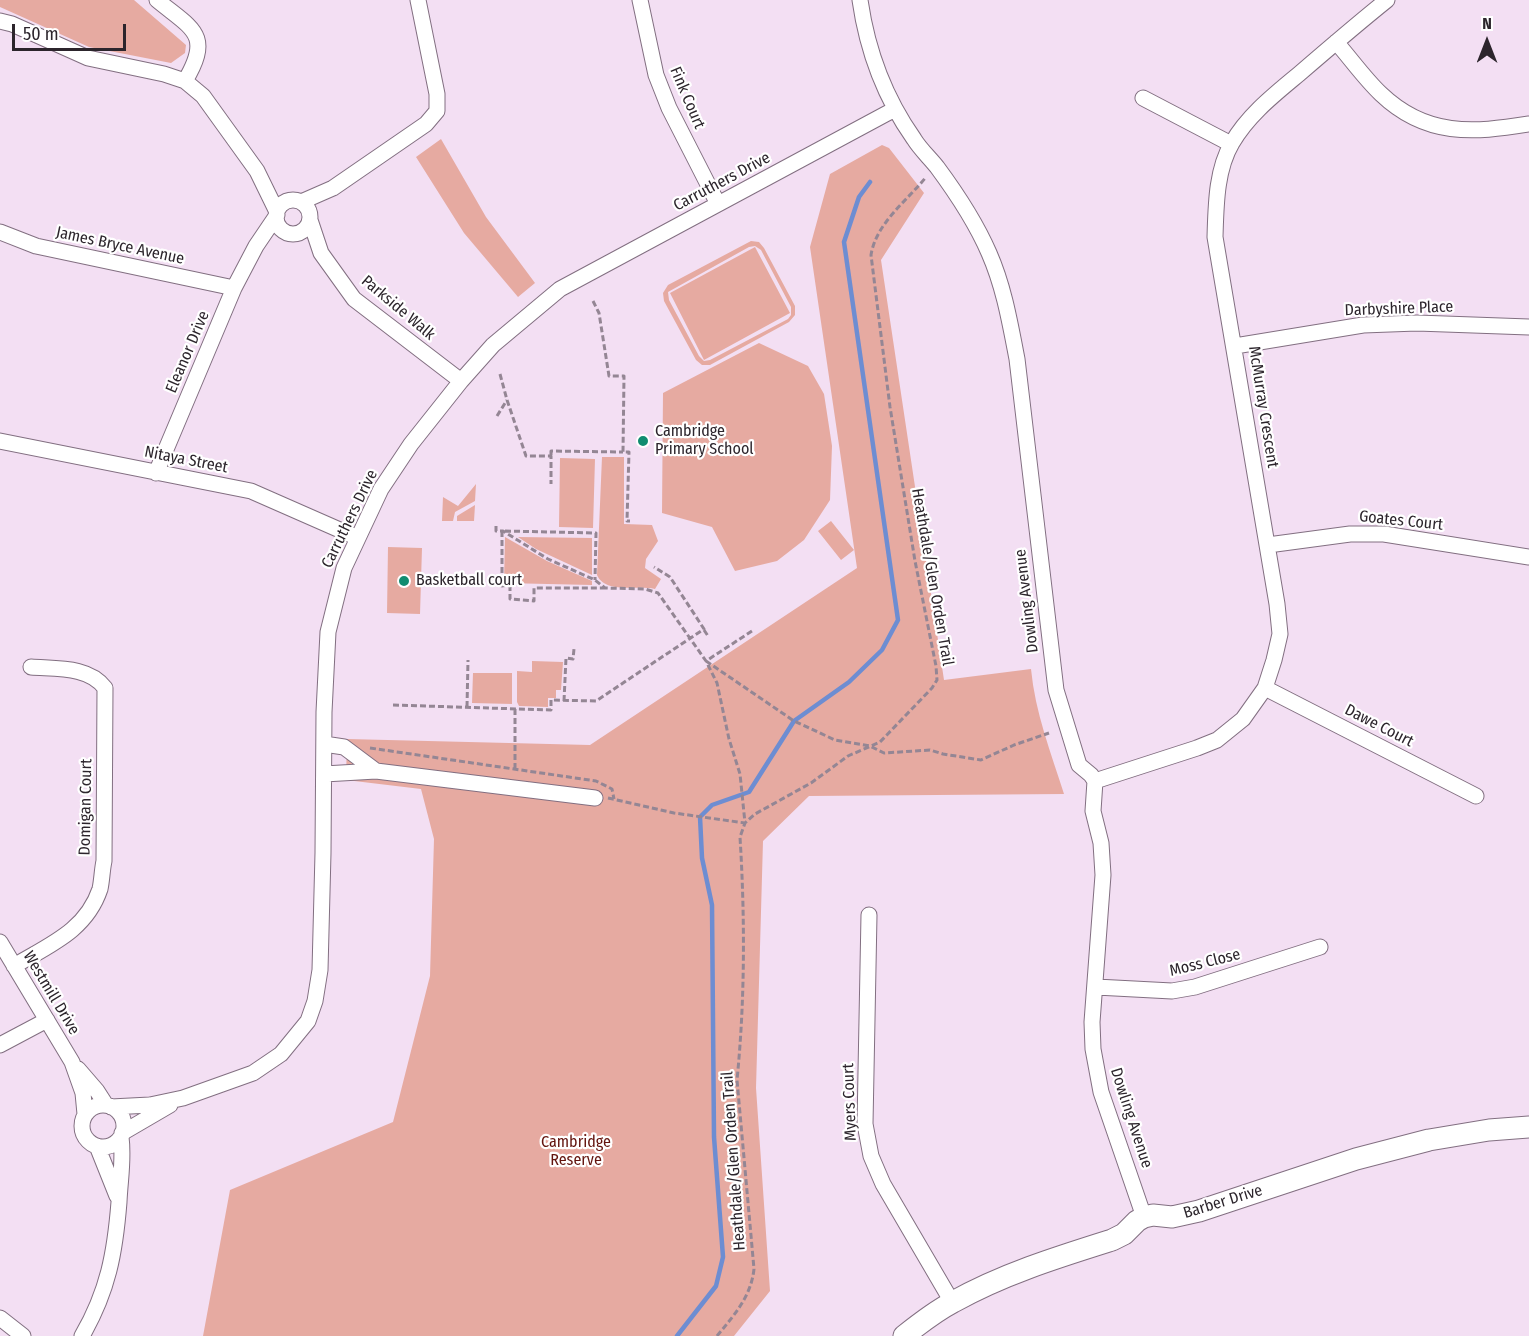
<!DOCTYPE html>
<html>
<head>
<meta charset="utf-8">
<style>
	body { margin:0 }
	#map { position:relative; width:1529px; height:1336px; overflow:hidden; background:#f3dff3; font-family:"Fira Sans Condensed",sans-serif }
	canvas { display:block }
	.north { position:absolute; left:1457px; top:12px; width:60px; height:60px; -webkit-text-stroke:4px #fff; paint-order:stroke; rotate:0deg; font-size:16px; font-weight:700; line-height:24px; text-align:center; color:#2c252c }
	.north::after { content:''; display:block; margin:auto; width:21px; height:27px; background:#2c252c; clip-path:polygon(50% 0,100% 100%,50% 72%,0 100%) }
	.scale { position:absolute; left:12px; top:24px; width:114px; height:27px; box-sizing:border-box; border:3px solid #2c252c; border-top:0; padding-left:8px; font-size:18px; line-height:21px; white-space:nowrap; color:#2c252c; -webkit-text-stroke:4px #fff; paint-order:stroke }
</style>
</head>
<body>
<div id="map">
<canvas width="1529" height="1336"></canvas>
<div class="north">N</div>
<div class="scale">50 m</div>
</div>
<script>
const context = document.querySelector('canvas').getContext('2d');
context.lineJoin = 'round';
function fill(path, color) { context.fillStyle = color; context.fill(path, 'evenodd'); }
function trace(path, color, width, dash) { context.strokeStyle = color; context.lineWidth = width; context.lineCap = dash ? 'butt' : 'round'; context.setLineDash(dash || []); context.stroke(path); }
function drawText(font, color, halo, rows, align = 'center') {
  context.font = font + ' "Fira Sans Condensed",sans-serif'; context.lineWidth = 4.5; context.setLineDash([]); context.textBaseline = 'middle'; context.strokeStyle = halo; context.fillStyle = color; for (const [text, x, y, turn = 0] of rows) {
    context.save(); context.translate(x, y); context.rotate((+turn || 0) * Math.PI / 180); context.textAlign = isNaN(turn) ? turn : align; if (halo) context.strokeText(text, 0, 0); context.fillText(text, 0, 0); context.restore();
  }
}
const green = new Path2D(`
	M 0,0 L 134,0 L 186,45 L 185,53 L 171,63 L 89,47 L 0,7 Z
	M 441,139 L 486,217 L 535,283 L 518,297 L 464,233 L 416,157 Z
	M 882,145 L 889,148 L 924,193 L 881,260 L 944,680 L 1031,669 C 1035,712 1051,753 1064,794 L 809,796 L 763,841 L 756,1088 L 770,1291 L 734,1336 L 203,1336 L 230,1190 L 393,1122 L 430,976 L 434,839 L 421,789 L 346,780 L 347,739 L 590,745 L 857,568 L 810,247 L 830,174 Z
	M 751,241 L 759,242 L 764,248 L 795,306 L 795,315 L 789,322 L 710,365 L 702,365 L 696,360 L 664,301 L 663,293 L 668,285 ZM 755,246 L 761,250 L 791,307 L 791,315 L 788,319 L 710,360 L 704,361 L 699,356 L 669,300 L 668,292 L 749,247 Z
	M 755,247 L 790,313 L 704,360 L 670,293 Z
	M 759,343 L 808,366 L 824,394 L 832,446 L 830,500 L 804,540 L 777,561 L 735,571 L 712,527 L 662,513 L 663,393 Z
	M 602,457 L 624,457 L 624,524 L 652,525 L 658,541 L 646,559 L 645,568 L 661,579 L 655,589 C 638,585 605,594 597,575 Z
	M 560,458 L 595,459 L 593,528 L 559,527 Z
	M 476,484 L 475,501 L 455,512 L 453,521 L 442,521 L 443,497 L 458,506 Z
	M 475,505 L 474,521 L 457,521 L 457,516 Z
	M 831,521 L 854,550 L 841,560 L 818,531 Z
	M 505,537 L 547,561 L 592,581 L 592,585 L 504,583 Z
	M 518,537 L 592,538 L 592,575 L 536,549 Z
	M 388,547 L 422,548 L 420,614 L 387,613 Z
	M 532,661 L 563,662 L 561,690 L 556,690 L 556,698 L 548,698 L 548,707 L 519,706 L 517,702 L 517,671 L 532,672 Z
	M 473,673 L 512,673 L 512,704 L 472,703 Z`);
const stream = new Path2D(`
	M 677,1336 L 716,1286 L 723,1257 L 714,1137 L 712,905 L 702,858 L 700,817 L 712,805 L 749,792 L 794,721 L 849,682 L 882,650 L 898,620 L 844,242 L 859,197 L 870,182`);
const path = new Path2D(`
	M 593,301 L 599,313 L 609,376 L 624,376 L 623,452 L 629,452 L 627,521 L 630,521
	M 500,374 L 507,400 L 526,456 L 551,456 L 551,484
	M 497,416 L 507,400
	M 551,455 L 551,451 L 623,452
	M 496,526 L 496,531 L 503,531 L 548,559 L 595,580 L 605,588 L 645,589 L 658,593 L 706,661 L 752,631 L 752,629
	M 502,531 L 502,586 L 510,585 L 510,599 L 534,601 L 534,588 L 605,588
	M 505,531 L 596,533 L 595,580
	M 704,630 L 708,636
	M 706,661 L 794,721 L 835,740 L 870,746 L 884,753 L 930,750 L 943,754 L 981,760 L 1014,745 L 1049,733
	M 564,701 L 566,658 L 573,659 L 574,649
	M 393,705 L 551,710 L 551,700 L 596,701 L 704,629 L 670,577 L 654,567
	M 467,707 L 468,660
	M 370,748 L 596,781 L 612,789 L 614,799
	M 515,769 L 515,708
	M 608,798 L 674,813 L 745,823 L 740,774 L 729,739 L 717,683 L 707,663
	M 717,1336 C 734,1315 751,1297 754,1269 L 737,1080 C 745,1000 745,918 740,837 L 745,823 L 755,814 L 811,783 L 848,756 L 880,742 L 932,688 L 937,680 L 936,666 L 915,561 L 890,407 L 871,255 C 876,223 907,201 926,177`);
const street = new Path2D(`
	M 157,0 C 192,29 213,34 185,81
	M 640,0 L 656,75 L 669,108 L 718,204
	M 860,0 C 867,49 885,98 914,139 C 920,149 930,158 937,167 C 957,194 976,223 989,253 C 1004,287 1010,323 1017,359 L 1056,690 L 1079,765 L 1091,775 L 1095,781 L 1093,811 L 1101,843 L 1103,875 L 1092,1022 L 1093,1049 L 1101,1092 L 1144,1217
	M 0,21 L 12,24 L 88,58 L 164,74 L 185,81 L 203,96 L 257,171 L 277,212
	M 1336,42 C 1351,59 1365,79 1381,94 C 1426,137 1473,133 1529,124
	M 1143,98 L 1231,144
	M276 217a17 17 0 1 1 34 0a17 17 0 1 1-34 0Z
	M 301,202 L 333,188 L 426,124 L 437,111 L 437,94 L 418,0
	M 310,220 L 321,253 L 354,299 L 461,381
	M 0,232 L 36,246 L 234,288
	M 1235,346 L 1363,325 L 1417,323 L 1529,327
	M 0,441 L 251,491 L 358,538
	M 156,473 L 234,288 L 256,246 L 277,215
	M 1268,545 L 1350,534 L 1384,534 L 1529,557
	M 1265,688 L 1476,796
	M 324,744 L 344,747 L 376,771
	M 324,774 L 376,771 L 595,798
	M 1095,781 L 1197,748 L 1217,740 L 1243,719 L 1265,688 L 1274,660 L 1280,634 L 1277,604 L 1215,237 C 1216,206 1216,170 1232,143 C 1248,115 1275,94 1299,74 C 1328,49 1357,24 1387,0
	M 869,915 L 865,1124 L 871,1156 L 883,1184 L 952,1302
	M 0,942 L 72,1062 L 83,1093 L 85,1114
	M 14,966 C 49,945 86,931 100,889 C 102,880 102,870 104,861 L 105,688 C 89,666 56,669 31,667
	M 1096,987 L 1172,991 L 1195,987 L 1320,947
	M 0,1045 L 47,1020
	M 78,1069 L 97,1091 L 106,1105
	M82 1126a21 21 0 1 1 42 0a21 21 0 1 1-42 0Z
	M 111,1107 L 150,1105 L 183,1098 L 253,1073 L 281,1054 L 308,1021 L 315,1001 L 320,970 L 323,853 L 324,712 L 328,632 L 344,568 L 381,489 L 411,444 L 461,381 L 493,345 L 560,289 L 895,109
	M 122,1133 L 170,1105
	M 97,1146 L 117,1196
	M 0,1318 L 23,1336
	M 82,1336 C 108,1291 115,1253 119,1202 C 120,1179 124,1159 121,1137`);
const secondary = new Path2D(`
	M 904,1336 C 919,1324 936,1311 953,1302 C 1003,1274 1058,1257 1112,1240 L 1124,1234 L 1137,1221 L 1144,1217 L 1153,1215 L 1172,1217 L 1199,1211 L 1356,1159 L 1429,1140 L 1489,1130 L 1529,1127`);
const markers = [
	[643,441,6,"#108c70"],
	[404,581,6,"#108c70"]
];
const streetNames = [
	["Fink Court",687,98,67],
	["Carruthers Drive",722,182,-28],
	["James Bryce Avenue",120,246,12],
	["Parkside Walk",398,308,40],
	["Darbyshire Place",1399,309,-2],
	["Eleanor Drive",188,352,-67],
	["McMurray Crescent",1263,407,81],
	["Nitaya Street",186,460,11],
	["Carruthers Drive",350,519,-64],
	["Goates Court",1401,521,6],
	["Heathdale/Glen Orden Trail",932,577,80],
	["Dowling Avenue",1027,601,-97],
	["Dawe Court",1379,726,27],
	["Domigan Court",86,807,-89],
	["Moss Close",1205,963,-14],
	["Westmill Drive",51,993,59],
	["Myers Court",850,1102,-92],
	["Dowling Avenue",1131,1118,72],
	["Heathdale/Glen Orden Trail",734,1161,-94],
	["Barber Drive",1223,1202,-17]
];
const poiNames = [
	["Cambridge",655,432],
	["Primary School",655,450],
	["Basketball court",416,581]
];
const parkNames = [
	["Cambridge",576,1143],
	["Reserve",576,1161]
];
fill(green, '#e6aaa1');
trace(stream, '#6d8dd2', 4.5);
trace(street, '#826f81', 17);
trace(secondary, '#826f81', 23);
trace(path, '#948694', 3, [6, 3]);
trace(street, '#fff', 15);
trace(secondary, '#fff', 21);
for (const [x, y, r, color] of markers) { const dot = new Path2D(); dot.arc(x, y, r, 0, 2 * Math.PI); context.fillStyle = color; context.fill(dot); trace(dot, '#fff', 2); }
drawText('16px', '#2c252c', '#fff', streetNames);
drawText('16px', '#2c252c', '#fff', poiNames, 'left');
drawText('16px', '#62130d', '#fff', parkNames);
</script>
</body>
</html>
